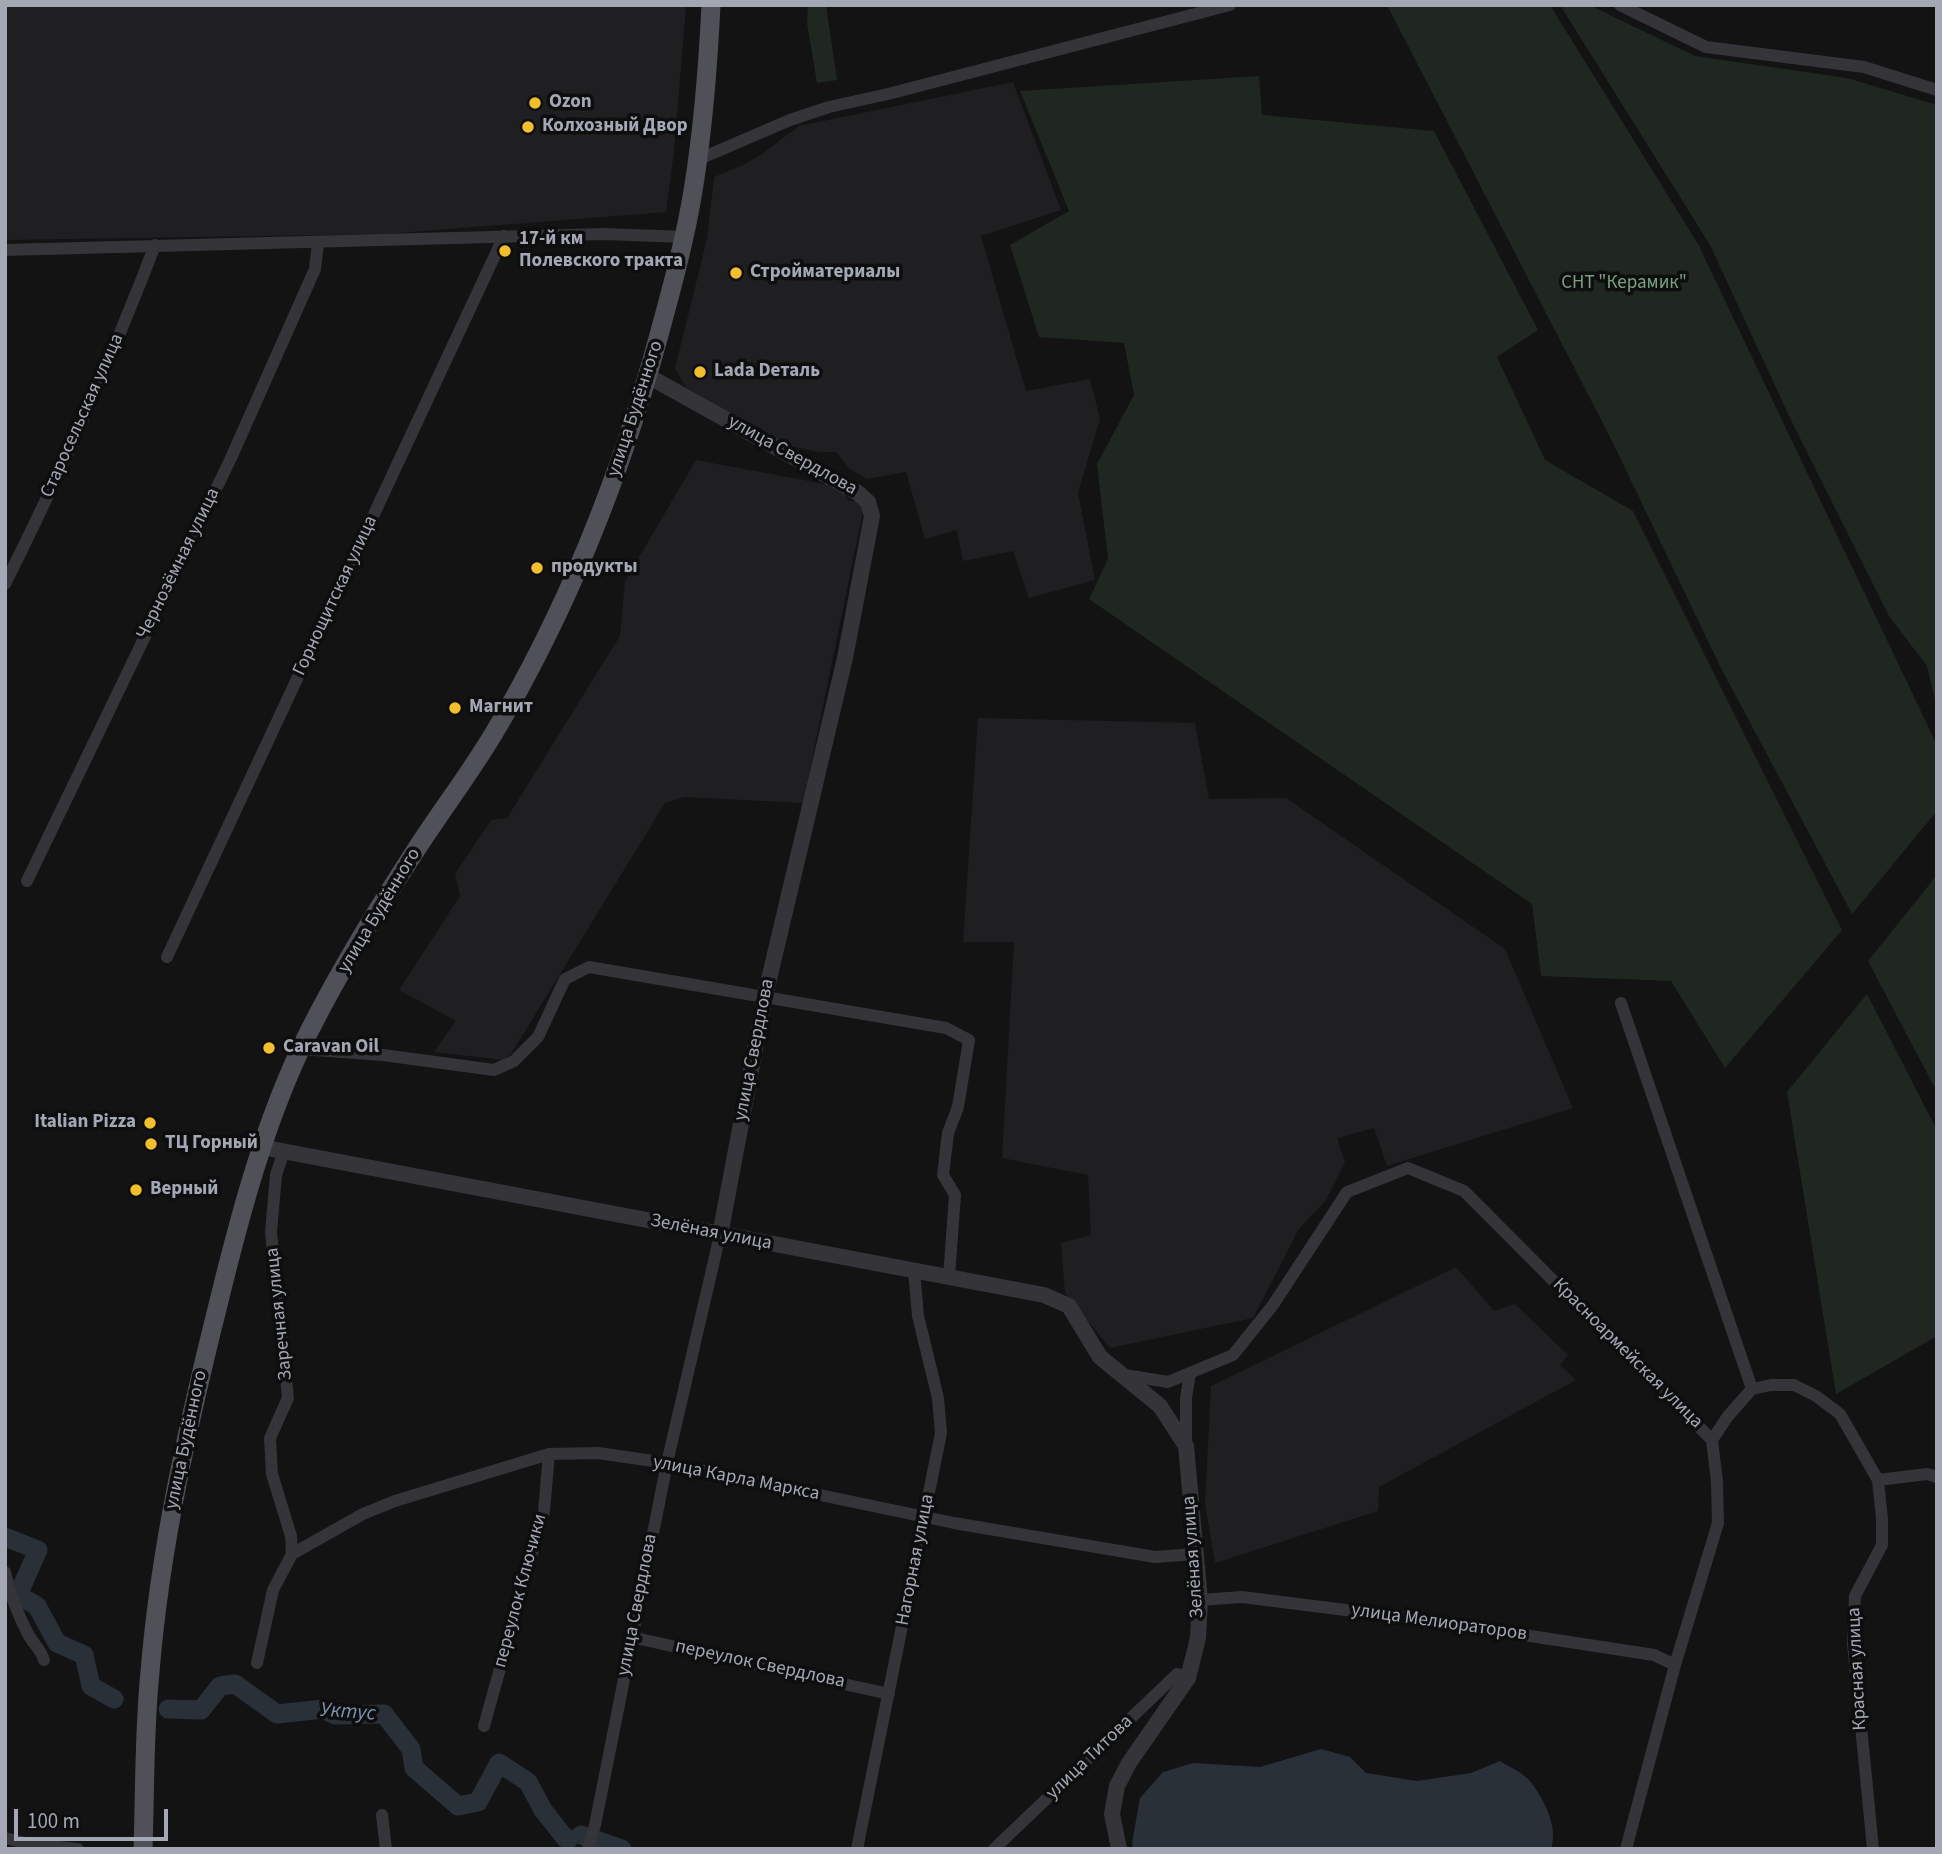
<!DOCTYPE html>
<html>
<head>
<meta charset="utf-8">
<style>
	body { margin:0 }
	#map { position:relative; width:1942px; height:1854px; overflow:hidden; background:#131314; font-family:"Source Sans 3",sans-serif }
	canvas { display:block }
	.frame { position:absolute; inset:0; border:7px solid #a4a8b5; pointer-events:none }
	.scale { position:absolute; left:14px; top:1809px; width:154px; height:32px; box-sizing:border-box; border:4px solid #a4a8b5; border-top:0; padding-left:9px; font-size:21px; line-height:24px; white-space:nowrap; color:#a4a8b5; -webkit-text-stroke:5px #0e0e0f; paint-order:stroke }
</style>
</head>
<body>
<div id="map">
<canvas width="1942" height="1854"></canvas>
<div class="frame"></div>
<div class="scale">100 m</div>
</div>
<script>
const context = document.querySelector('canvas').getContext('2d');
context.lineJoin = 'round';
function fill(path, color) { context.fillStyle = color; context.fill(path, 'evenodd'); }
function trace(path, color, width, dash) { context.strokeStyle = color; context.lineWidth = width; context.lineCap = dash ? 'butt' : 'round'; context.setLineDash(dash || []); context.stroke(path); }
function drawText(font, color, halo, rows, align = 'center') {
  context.font = font + ' "Source Sans 3",sans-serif'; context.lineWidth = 7; context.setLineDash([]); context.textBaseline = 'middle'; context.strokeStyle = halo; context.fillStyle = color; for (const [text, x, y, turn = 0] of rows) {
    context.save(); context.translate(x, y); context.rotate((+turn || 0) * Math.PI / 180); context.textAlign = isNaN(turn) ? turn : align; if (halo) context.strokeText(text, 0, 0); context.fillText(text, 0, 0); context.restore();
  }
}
const built = new Path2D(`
	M 5,5 L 686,5 L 674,152 L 666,212 L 385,234 L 5,240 Z
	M 1013,82 L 1061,210 L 981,236 L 1026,391 L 1090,379 L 1100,419 L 1078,493 L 1095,580 L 1029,598 L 1013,551 L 963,561 L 957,530 L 925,539 L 906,472 L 867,479 L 850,469 L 836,452 L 819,452 L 789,446 L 775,440 L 686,388 L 675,368 L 707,239 L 714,177 L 743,165 L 762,154 L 799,126 Z
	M 696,460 L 841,487 L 848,501 L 865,502 L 803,803 L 684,797 L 665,803 L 511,1054 L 503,1060 L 434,1052 L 456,1021 L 399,990 L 460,896 L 455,874 L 491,820 L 507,818 L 620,636 L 625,581 Z
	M 978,718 L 1195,723 L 1209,799 L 1286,798 L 1505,949 L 1573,1108 L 1387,1166 L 1374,1128 L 1337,1138 L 1345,1162 L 1326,1200 L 1299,1229 L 1253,1318 L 1110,1348 L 1065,1293 L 1061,1243 L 1091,1235 L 1088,1175 L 1002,1158 L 1014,942 L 963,942 Z
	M 1456,1267 L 1494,1311 L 1515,1304 L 1568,1355 L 1560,1365 L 1576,1380 L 1379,1487 L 1378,1511 L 1215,1563 L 1205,1504 L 1211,1386 Z`);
const green = new Path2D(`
	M 808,5 L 826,5 L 837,80 L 817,83 L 807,23 Z
	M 1387,5 L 1550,5 L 1698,244 L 1937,745 L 1937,811 L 1852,914 L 1721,668 L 1610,437 Z
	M 1560,5 L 1589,5 L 1695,56 L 1847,78 L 1937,105 L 1937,708 L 1927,666 L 1889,616 L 1789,416 L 1710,245 Z
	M 1259,76 L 1262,115 L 1434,131 L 1538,330 L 1497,357 L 1545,460 L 1633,511 L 1842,930 L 1725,1068 L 1671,981 L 1541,976 L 1532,904 L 1089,599 L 1108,559 L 1097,464 L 1134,395 L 1124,343 L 1039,337 L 1010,245 L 1069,211 L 1020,91 Z
	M 1937,875 L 1937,1092 L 1868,961 Z
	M 1867,994 L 1937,1130 L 1937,1336 L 1836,1394 L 1787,1092 Z`);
const water = new Path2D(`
	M 1321,1749 L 1350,1757 L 1366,1773 L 1417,1781 L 1471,1773 L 1500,1761 C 1509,1767 1522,1772 1529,1780 C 1543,1797 1559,1827 1551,1849 L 1133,1849 L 1132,1843 L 1140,1798 L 1163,1772 L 1193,1763 L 1260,1767 Z`);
const river = new Path2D(`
	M 5,1537 L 38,1550 L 18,1595 L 37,1606 L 57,1643 L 84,1655 L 91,1686 L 114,1699
	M 168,1709 L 201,1710 L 220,1686 L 235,1684 L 277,1714 L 323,1709 L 335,1715 L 384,1714 L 411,1749 L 414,1768 L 458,1806 L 478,1802 L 499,1763 L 528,1782 L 543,1810 L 565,1838 L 569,1839
	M 581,1835 L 622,1849`);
const minor = new Path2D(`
	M 1620,5 L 1706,47 L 1864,67 L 1937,90
	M 697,160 L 790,120 L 829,107 L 888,94 L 1230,5
	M 5,250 L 604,234 L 685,237
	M 5,584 C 60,474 111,360 155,245
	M 27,881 L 231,458 L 315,269 L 318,243
	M 167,957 L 504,236
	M 1621,1003 L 1752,1389
	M 301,1049 L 383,1055 L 494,1070 L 514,1061 L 538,1037 L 565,979 L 589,967 L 946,1028 L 969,1040 L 958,1107 L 948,1133 L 943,1175 L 955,1195 L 949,1277
	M 284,1151 L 276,1175 L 271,1232 L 288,1398 L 270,1438 L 272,1474 L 291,1536 L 292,1554
	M 1125,1375 L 1168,1382 L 1233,1355 L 1273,1305 L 1347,1192 L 1408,1168 L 1464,1191 L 1712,1440 L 1717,1482 L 1718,1523 L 1675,1665 L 1626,1849
	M 1712,1440 L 1728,1416 L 1752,1389 L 1771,1385 L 1794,1385 L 1816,1396 L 1840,1414 L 1878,1480 L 1882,1519 L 1882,1545 L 1855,1596 L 1853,1644 L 1873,1849
	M 1186,1446 L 1186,1398 L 1190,1373
	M 1878,1480 L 1927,1474 L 1937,1477
	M 292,1554 L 363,1514 L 395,1501 L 549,1454 L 598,1453 L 667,1463 L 954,1523 L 1155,1557 L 1195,1554
	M 5,1572 C 10,1595 18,1615 29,1636 C 34,1644 41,1650 44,1660
	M 1200,1600 L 1242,1597 L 1433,1621 L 1654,1655 L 1675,1665
	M 631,1637 L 889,1694
	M 257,1663 L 273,1590 L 292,1554
	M 484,1726 L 544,1511 L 549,1454
	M 382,1815 L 386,1849
	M 5,1838 L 30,1844 L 78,1849
	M 588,1849 L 595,1825 L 667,1463 L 720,1235
	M 857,1849 L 941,1433 L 938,1398 L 918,1316 L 914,1270
	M 994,1849 L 1177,1674 L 1188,1678`);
const tertiary = new Path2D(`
	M 648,376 L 858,493 L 868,502 L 872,516 L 845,658 L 765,996 L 720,1235
	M 261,1147 L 1044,1295 L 1069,1306 L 1100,1357 L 1160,1406 L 1186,1446 L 1200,1600 L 1198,1638 L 1188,1678 L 1129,1763 L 1117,1786 L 1112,1814 L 1119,1849`);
const primary = new Path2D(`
	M 143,1849 C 145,1790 144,1730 150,1672 C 160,1548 188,1425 218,1305 C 239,1219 262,1132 299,1052 C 331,985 371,919 412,856 C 438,815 469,775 494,733 C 568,609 621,474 659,335 C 672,287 685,240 693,191 C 703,130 708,67 711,5`);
const markers = [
	[535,103,7,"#f1be2e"],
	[528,127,7,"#f1be2e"],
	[505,251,7,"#f1be2e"],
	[736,273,7,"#f1be2e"],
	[700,372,7,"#f1be2e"],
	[537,568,7,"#f1be2e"],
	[455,708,7,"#f1be2e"],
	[269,1048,7,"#f1be2e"],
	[150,1123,7,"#f1be2e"],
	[151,1144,7,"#f1be2e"],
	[136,1190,7,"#f1be2e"]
];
const poiNames = [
	["Ozon",549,103],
	["Колхозный Двор",542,127],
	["17-й км",519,240],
	["Полевского тракта",519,262],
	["Стройматериалы",750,273],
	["Lada Dеталь",714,372],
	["продукты",551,568],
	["Магнит",469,708],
	["Caravan Oil",283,1048],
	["Italian Pizza",136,1123,"right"],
	["ТЦ Горный",165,1144],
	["Верный",150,1190]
];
const parkNames = [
	["СНТ \"Керамик\"",1624,284]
];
const streetNames = [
	["улица Будённого",636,409,-72],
	["Старосельская улица",83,416,-66],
	["улица Свердлова",792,456,29],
	["Чернозёмная улица",179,564,-64],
	["Горнощитская улица",336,596,-65],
	["улица Будённого",380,911,-59],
	["улица Свердлова",755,1050,-79],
	["Зелёная улица",711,1233,11],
	["Заречная улица",280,1314,-96],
	["Красноармейская улица",1627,1354,45],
	["улица Будённого",187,1440,-78],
	["улица Карла Маркса",736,1479,11],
	["Зелёная улица",1194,1557,-94],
	["Нагорная улица",916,1560,-79],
	["переулок Ключики",521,1591,-75],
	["улица Свердлова",638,1605,-79],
	["улица Мелиораторов",1439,1623,8],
	["переулок Свердлова",760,1665,12],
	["Красная улица",1858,1669,-93],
	["улица Титова",1090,1758,-44]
];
const waterNames = [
	["Уктус",348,1713,4]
];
fill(built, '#1f1f21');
fill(green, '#1f2720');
fill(water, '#293038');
trace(river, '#293038', 19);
trace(minor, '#343439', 12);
trace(tertiary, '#343439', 16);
trace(primary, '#505158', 19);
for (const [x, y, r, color] of markers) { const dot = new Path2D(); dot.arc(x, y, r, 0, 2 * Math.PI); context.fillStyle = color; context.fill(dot); trace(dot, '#0e0e0f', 2.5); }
drawText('bold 19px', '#a4a8b5', '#0e0e0f', poiNames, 'left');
drawText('19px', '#7ba080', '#0e0e0f', parkNames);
drawText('19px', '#a4a8b5', '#0e0e0f', streetNames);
drawText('italic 21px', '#7b94b0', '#0e0e0f', waterNames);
</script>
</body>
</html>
